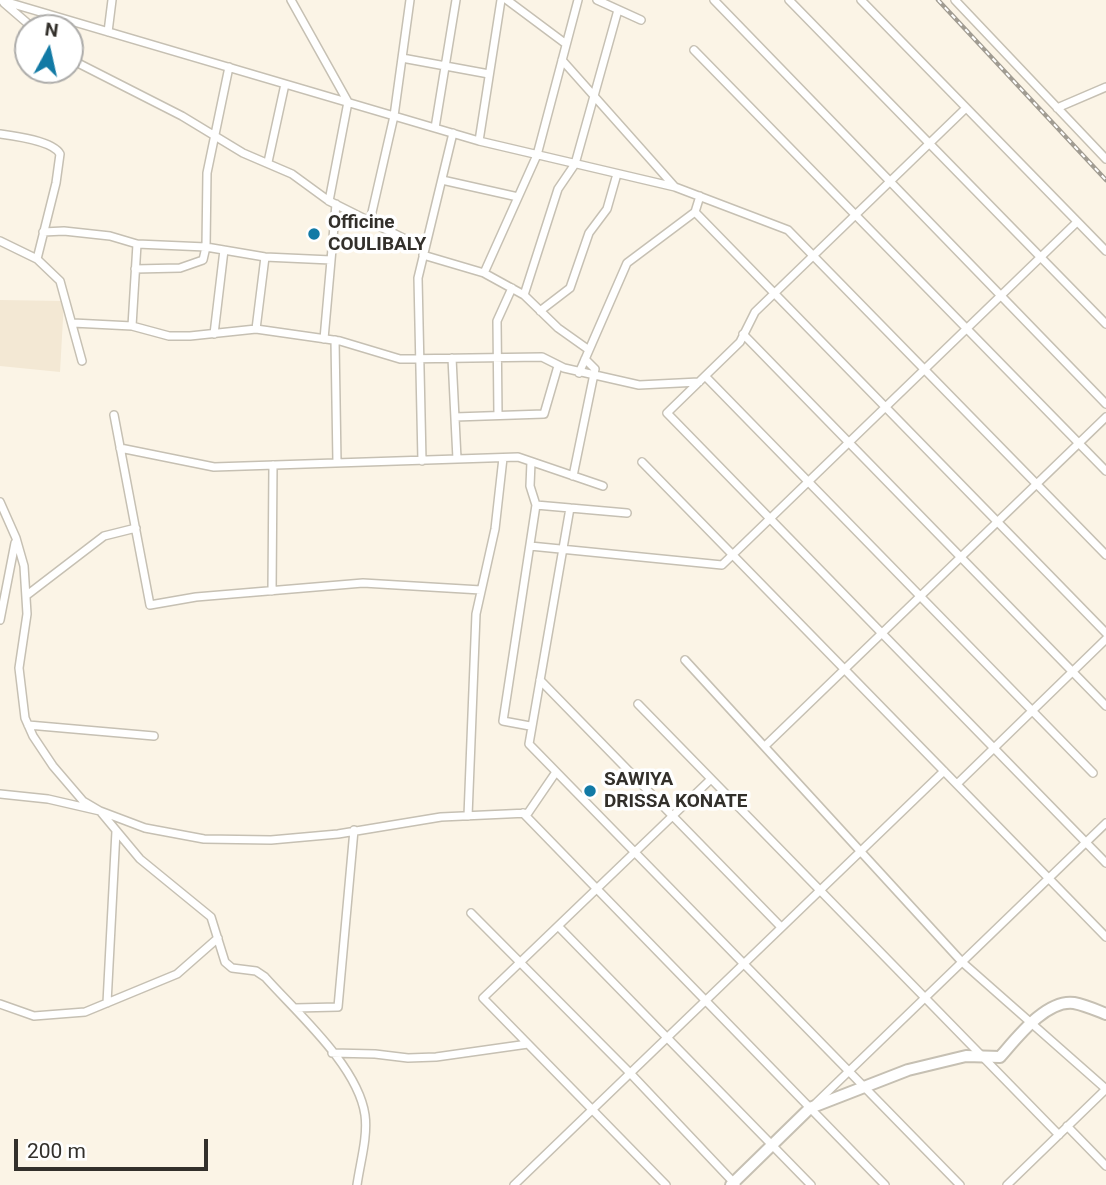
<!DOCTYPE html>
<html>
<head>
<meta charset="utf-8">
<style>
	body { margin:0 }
	#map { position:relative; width:1106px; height:1185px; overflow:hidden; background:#fbf4e6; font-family:Roboto,sans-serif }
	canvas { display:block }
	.north { position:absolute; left:14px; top:14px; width:70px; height:70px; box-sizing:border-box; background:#fff; border:2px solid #adacaa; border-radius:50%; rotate:8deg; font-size:19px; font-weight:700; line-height:28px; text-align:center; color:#33302b }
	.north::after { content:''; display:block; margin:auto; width:24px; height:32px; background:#127aa5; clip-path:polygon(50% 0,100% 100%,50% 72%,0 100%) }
	.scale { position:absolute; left:14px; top:1139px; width:194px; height:32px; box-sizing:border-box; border:4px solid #33302b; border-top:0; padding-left:9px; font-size:21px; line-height:24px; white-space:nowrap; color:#33302b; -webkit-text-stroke:5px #fff; paint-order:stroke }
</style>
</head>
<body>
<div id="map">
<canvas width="1106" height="1185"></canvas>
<div class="north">N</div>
<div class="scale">200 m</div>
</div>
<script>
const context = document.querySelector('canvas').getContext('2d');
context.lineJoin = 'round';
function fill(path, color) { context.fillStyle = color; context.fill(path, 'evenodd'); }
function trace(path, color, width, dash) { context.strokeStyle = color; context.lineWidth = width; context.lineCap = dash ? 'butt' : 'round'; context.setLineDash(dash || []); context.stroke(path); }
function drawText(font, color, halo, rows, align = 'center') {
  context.font = font + ' Roboto,sans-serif'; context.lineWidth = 7; context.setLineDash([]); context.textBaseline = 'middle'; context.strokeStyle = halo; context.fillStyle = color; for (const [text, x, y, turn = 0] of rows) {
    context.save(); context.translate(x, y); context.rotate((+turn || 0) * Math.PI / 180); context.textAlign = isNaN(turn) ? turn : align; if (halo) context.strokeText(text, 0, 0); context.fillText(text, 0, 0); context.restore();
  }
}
const built = new Path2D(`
	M 0,300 L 64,301 L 60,372 L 0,366 Z`);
const street = new Path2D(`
	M 0,0 L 479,141 L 675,187 L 788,230 L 1106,555
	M 291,0 L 348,102 L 329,201
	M 507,0 L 566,44
	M 597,0 L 641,20
	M 714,0 L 1106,404
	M 789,0 L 1106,324
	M 861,0 L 1106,251
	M 955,0 L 1106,159
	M 4,3 L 33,28
	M 108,32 L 112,0
	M 694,50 L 1106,471
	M 402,58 L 489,74
	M 70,59 L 182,116 L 243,153 L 292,174 L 329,201 L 425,249
	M 562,60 L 675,187
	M 966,108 L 755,312 L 740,342 L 667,413 L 1106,863
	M 1057,108 L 1106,87
	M 435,128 L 456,0
	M 0,134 C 15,136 53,141 60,154 L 56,183 L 37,259
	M 479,141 L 501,0
	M 268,162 L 285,84
	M 442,180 L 518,197
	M 695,212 L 1106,633
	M 370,221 L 394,116 L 410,0
	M 43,232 L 64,231 L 110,236 L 137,244 L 206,247 L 265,257 L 331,260
	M 0,241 L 37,259 L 60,281 L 82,361
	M 423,255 L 484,273 L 524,295 L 558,328 L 589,350
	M 135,269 L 180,268 L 203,260 L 206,247 L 207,173 L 229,67
	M 484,273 L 537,155 L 578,0
	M 524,295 L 558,189 L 575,164 L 618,10
	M 540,311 L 570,288 L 589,233 L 607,209 L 617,174
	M 73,323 L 132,326 L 169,336 L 190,336 L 256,329 L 340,341 L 400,359 L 542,357 L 564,368 L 639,385 L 699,382
	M 132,326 L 137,244
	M 256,329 L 265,257
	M 214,334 L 224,250
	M 743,334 L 1106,706
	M 324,339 L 336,204
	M 335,340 L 337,463
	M 452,358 L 457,459
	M 579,373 L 627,263 L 695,212 L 700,196
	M 705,376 L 1093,773
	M 114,415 L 150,605 L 196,597 L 363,583 L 481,590
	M 498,415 L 497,321 L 512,288
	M 455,417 L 544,414 L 558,366
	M 120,448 L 214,467 L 518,457 L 603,486
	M 422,461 L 418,278 L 453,133
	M 642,462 L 1106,937
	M 573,476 L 595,369 L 585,359
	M 0,502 L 16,538 L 24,566 L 27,614 L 19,668 L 25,718 L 33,736 L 53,766 L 83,801 L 100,811 L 140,859 L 211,917 L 225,962 L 232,968 L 256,971 L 265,977 C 297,1013 358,1066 365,1115 C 368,1137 360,1163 357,1185
	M 536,505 L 627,513
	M 570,508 L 529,744 L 960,1185
	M 530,546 L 722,565 L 1077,222
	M 272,591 L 273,465
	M 27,595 L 104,536 L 136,528
	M 0,620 L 15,543
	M 685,660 L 962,962 L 1106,1089
	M 540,680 L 781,927
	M 638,704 L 1059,1135
	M 28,725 L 154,736
	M 530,726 L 503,721 L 536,505 L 530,486 L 531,462
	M 765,746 L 1106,417
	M 957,784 L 1106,639
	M 0,794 L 48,799 L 100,811 L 145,828 L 204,839 L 271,840 L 338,834 L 441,817 L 528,813 L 556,772
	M 523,813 L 885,1185
	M 468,816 L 476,614 L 495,529 L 503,458
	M 471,913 L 630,1073 L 736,1185
	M 558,926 L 811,1185
	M 107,1003 L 116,831
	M 0,1004 L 34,1016 L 85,1012 L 177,974 L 218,938
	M 295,1008 L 338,1007 L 354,830
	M 332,1053 L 375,1054 L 408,1058 L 436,1057 L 528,1044
	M 816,1103 L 1106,823
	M 1067,1126 L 1106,1166
	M 514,1185 L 944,771
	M 666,1185 L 483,998 L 711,779
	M 1007,1185 L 1106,1089`);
const secondary = new Path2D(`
	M 731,1185 L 810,1108 L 908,1070 L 966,1056 L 1000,1057 C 1016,1039 1046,999 1074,1003 C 1085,1005 1096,1010 1106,1014`);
const rail = new Path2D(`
	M 938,0 L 1106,180`);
const markers = [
	[314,234,7,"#127aa5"],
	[590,791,7,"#127aa5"]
];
const poiNames = [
	["Officine",328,223],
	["COULIBALY",328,245],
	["SAWIYA",604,780],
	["DRISSA KONATE",604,802]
];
fill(built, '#f3e8d4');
trace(street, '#c6c0b3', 10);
trace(secondary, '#c6c0b3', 14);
trace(street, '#fff', 7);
trace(secondary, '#fff', 10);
trace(rail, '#a19c92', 4.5);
trace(rail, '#fff', 2, [5]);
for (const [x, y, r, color] of markers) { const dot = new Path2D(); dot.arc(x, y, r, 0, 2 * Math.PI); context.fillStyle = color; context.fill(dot); trace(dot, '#fff', 2.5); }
drawText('bold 19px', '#33302b', '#fff', poiNames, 'left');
</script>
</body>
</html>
